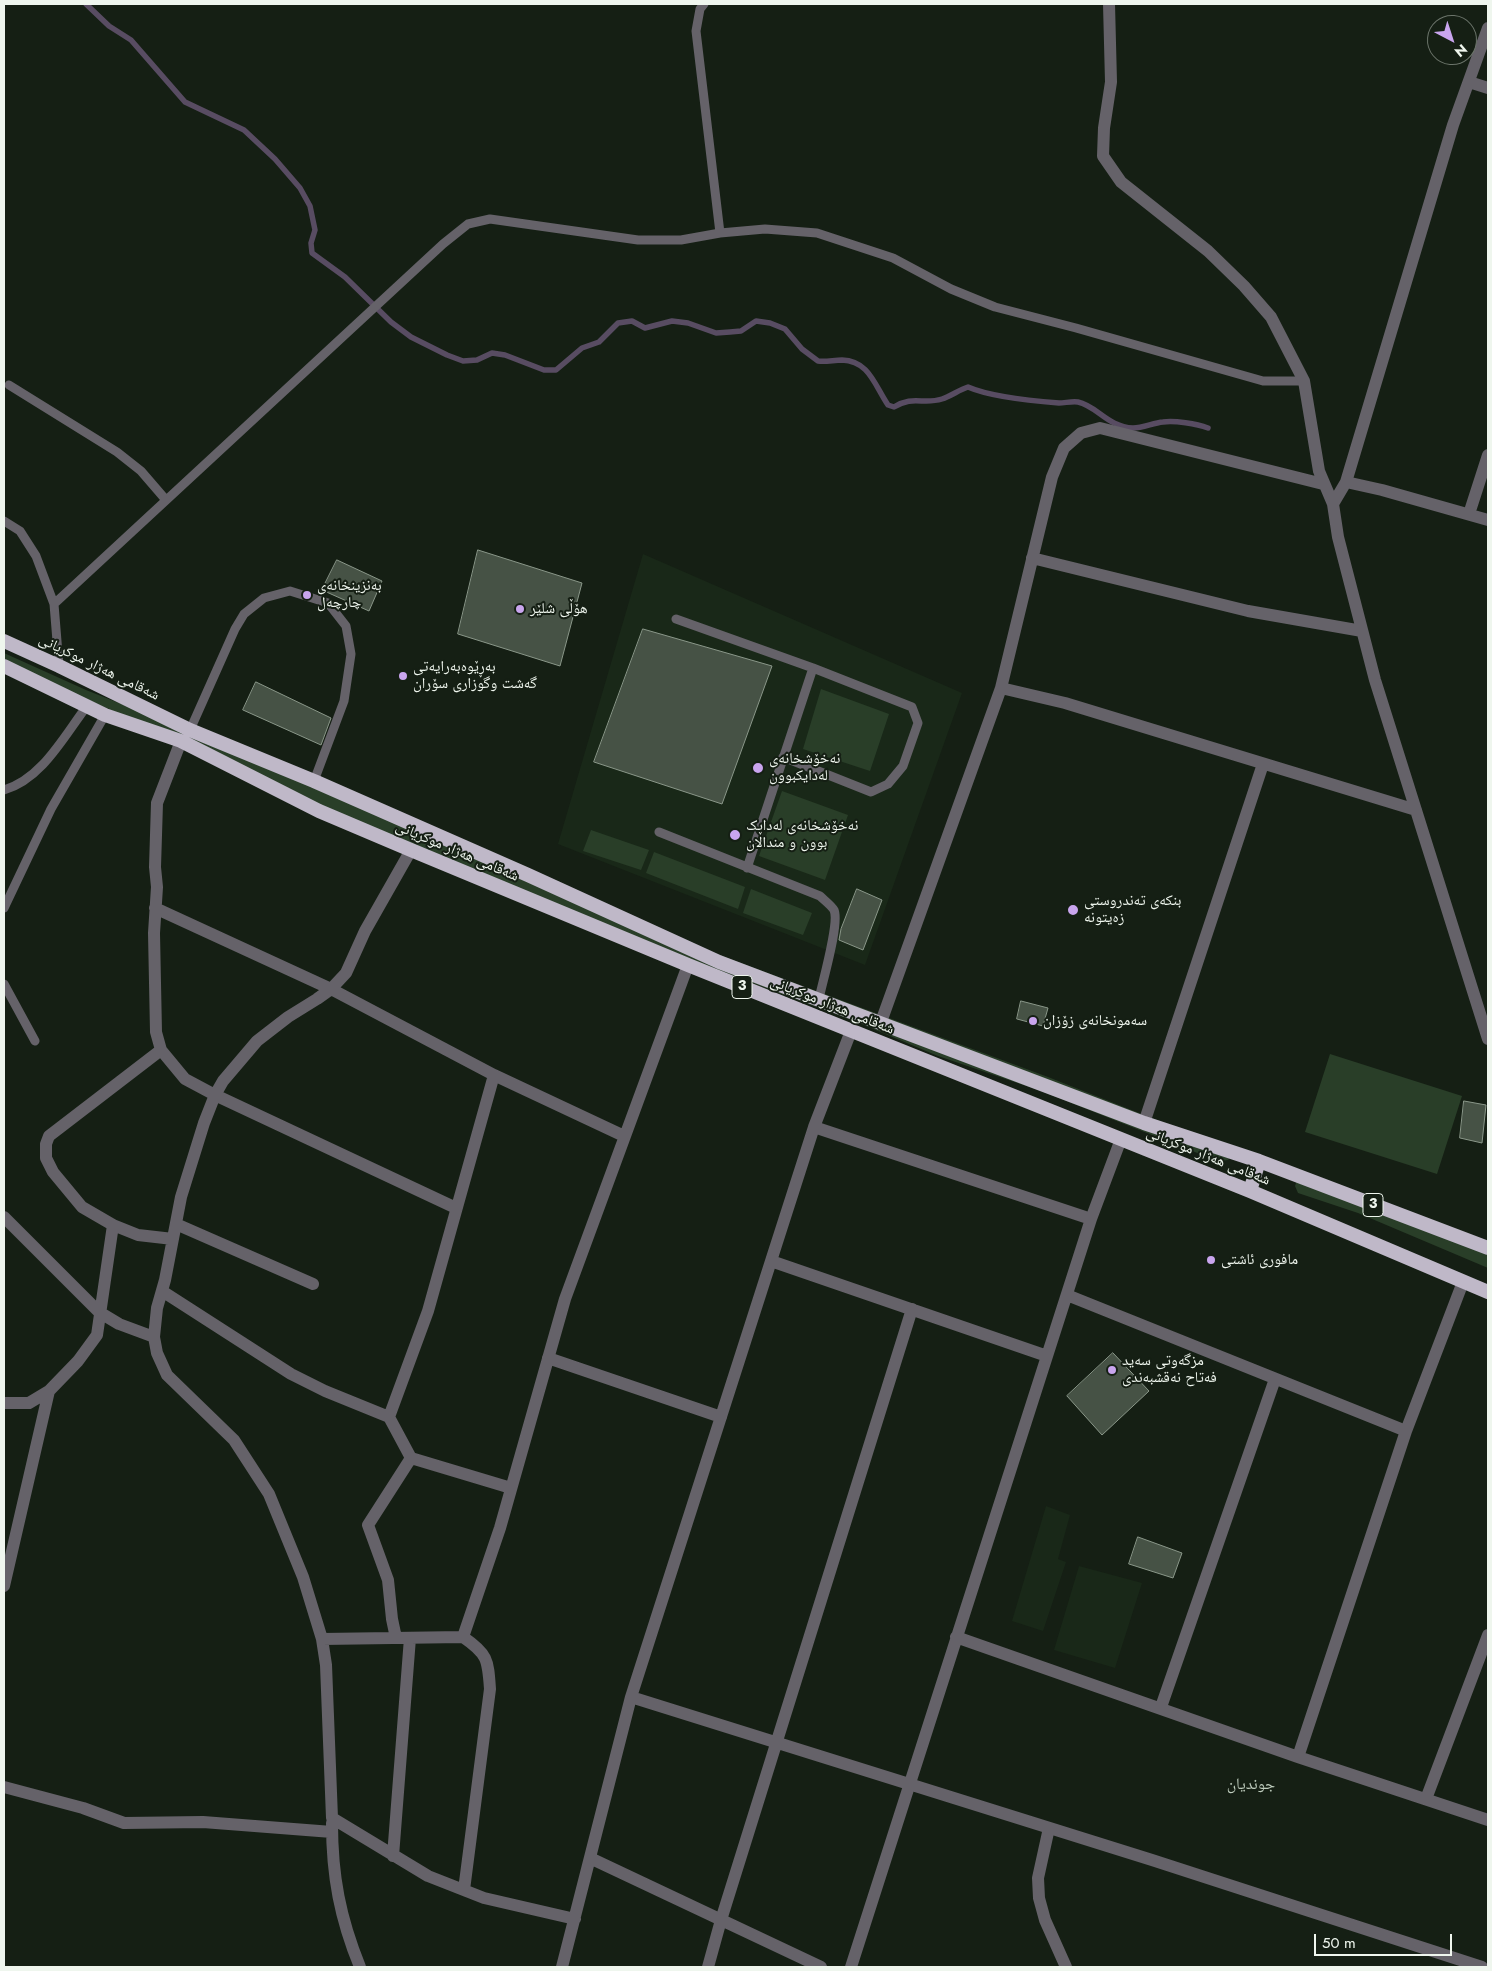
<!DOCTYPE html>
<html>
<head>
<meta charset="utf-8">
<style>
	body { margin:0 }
	#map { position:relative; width:1492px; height:1971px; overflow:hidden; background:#151f14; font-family:Jost,sans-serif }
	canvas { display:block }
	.frame { position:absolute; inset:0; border:5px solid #eff6ee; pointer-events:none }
	.north { position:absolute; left:1427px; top:15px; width:50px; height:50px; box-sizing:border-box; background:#151f14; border:1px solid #6c756b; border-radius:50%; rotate:140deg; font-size:14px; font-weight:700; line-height:20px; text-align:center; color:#eff6ee }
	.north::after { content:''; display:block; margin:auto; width:18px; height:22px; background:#c9a5ee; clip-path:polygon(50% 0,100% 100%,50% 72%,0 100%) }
	.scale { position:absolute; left:1314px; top:1934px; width:138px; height:22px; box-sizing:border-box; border:2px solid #eff6ee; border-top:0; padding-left:6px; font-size:15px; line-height:18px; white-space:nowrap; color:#eff6ee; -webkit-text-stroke:4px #151f14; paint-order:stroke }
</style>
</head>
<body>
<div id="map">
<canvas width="1492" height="1971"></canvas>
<div class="frame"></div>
<div class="north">N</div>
<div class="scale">50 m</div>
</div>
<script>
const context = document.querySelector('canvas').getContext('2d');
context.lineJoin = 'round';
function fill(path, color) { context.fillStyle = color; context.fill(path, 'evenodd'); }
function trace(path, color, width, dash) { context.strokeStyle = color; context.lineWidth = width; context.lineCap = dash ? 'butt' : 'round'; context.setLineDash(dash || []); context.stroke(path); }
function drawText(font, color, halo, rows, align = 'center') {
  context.font = font + ' Jost,"Noto Naskh Arabic",sans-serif'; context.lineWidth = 4; context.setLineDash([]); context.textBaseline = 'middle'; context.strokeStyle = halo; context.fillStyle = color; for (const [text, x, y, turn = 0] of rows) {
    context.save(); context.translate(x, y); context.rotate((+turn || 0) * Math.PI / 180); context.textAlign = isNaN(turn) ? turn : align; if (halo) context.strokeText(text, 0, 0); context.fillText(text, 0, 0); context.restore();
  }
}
const built = new Path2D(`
	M 643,554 L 962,693 L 865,965 L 558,844 Z
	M 1046,1506 L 1070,1515 L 1058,1559 L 1066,1562 L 1043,1631 L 1012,1621 Z
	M 1079,1566 L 1142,1583 L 1115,1668 L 1054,1650 Z`);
const green = new Path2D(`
	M 4,653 L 86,690 L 147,714 L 644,927 L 1048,1077 L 1215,1143 L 1232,1155 L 1228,1160 L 1221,1161 L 1210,1158 L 1041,1091 L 938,1056 L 859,1023 L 574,916 L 252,775 L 4,661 Z
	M 821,689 L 889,714 L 870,771 L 803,749 Z
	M 782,791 L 848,815 L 825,880 L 759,856 Z
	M 591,830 L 649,850 L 641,870 L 583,851 Z
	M 654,852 L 745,887 L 738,909 L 646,873 Z
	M 751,889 L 812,913 L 803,935 L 743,913 Z
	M 1330,1054 L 1462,1096 L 1437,1174 L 1305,1132 Z
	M 1297,1180 L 1488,1253 L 1488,1268 L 1358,1213 L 1298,1193 L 1295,1186 Z`);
const stream = new Path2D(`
	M 86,4 L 109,26 L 131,40 L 185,102 L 244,130 L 275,159 L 300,188 L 310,206 L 315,230 L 311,243 L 312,253 L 345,277 L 391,322 L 411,337 L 447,355 L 463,361 L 477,360 L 492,353 L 505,355 L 544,370 L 556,370 L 582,348 L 599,342 L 618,323 L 632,321 L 645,328 L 672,321 L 688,323 L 716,333 L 730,332 L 741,331 L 756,321 L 770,323 L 785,329 L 802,349 L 818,361 C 826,362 834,360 842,360 C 869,361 874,384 888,405 L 894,407 C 913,395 923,405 942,399 C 951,396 959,390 968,387 C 991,397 1033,401 1059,403 C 1065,403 1072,401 1078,402 C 1097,406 1108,427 1133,428 C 1143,428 1153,423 1163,422 C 1174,420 1197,424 1208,428`);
const building = new Path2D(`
	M 478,550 L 582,583 L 560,666 L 458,634 Z
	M 337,560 L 382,581 L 369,611 L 322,590 Z
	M 643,629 L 772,666 L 722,804 L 594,762 Z
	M 256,682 L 331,718 L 321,745 L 243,710 Z
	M 857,889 L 882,900 L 863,950 L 839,940 L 841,929 Z
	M 1021,1001 L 1048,1008 L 1043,1026 L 1017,1019 Z
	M 1464,1101 L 1486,1105 L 1482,1143 L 1460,1138 Z
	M 1113,1353 L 1149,1391 L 1102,1435 L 1067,1396 Z
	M 1138,1537 L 1182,1553 L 1173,1578 L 1129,1564 Z`);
const service = new Path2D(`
	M 704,4 L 700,9 L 696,31 L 720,233
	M 9,385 L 117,452 L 141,471 L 166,500
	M 4,521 L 20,531 L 36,556 L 54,604 L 59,666
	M 54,604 L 443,244 L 468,224 L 490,219 L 638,240 L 681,240 L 720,233 L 765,229 L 817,233 L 893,258 L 951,289 L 995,307 L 1076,328 L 1263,381 L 1304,381
	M 676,619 L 813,668 L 912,707 L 918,723 L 903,766 L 888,784 L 871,792 L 783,757
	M 190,730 L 235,629 L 244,614 L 264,598 L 290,591 L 328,603 L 346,626 L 351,654 L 344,701 L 314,781
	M 4,790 C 42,779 64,736 87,706
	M 659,832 L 820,896 C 824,900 831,905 834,910 C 840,923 822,983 819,999
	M 747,868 L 813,668
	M 4,908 L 51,809 L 105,715
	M 4,984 L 35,1041`);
const minor = new Path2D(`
	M 1109,4 L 1111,82 L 1104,128 L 1103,156 L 1121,182 L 1208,251 L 1244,286 L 1271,317 L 1304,381 L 1319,471 L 1333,504
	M 1488,28 L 1453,125 L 1346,482 L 1333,504 L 1338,537 L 1375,680 L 1488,1039
	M 1469,82 L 1488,88
	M 1346,482 L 1382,490 L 1488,520
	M 1469,514 L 1488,455
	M 1032,558 L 1248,611 L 1362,631
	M 1001,688 L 1052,477 L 1064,448 L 1081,433 L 1100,428 L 1323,484
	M 181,741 L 157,803 L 155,867 L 157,887 L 154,933 L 156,1032 L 161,1050 L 185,1079 L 215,1095 L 456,1208
	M 411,850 L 365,931 L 346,973 L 331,989 L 317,999 L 288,1017 L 257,1041 L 223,1081 L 215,1095 L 204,1123 L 181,1197 L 165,1280 L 157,1308 L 154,1337 L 157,1353 L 167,1375 L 234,1440 L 269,1494 L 303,1577 L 322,1639 L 326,1665 L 332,1818 L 428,1876 L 484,1898 L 575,1919
	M 155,908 L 331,989 L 494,1075 L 624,1136
	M 881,1022 L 1001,688 L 1065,703 L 1416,810
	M 161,1050 L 49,1136 L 46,1144 L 46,1158 L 53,1172 L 82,1207 L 113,1225 L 138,1235 L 173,1239
	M 1144,1123 L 1263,764
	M 814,1127 L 1091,1219
	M 4,1217 L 99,1312 L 119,1324 L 154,1337
	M 176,1224 L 313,1284
	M 771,1261 L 1047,1356
	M 162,1291 L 291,1374 L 325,1391 L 389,1417 L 411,1458 L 511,1488
	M 1067,1295 L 1406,1431
	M 548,1358 L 721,1417
	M 4,1403 L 29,1403 L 49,1391 L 78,1361 L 97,1335 L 113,1225
	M 389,1417 L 428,1311 L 494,1075
	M 4,1586 L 49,1391
	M 463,1637 L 500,1528 L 565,1299 L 688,965
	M 956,1637 L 1298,1757 L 1488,1820
	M 396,1638 L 392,1619 L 388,1580 L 368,1525 L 411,1458
	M 322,1639 L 463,1637 C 488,1654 488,1660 490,1689 L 464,1890
	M 631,1697 L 1152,1860 L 1482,1967
	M 1161,1707 L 1275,1379
	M 1298,1757 L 1406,1431 L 1463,1282
	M 4,1787 L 83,1808 L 124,1823 L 203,1822 L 332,1832
	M 1426,1799 L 1488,1635
	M 332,1823 C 332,1876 340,1918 360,1967
	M 1049,1828 L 1038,1878 L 1039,1898 L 1045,1920 L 1066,1967
	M 393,1856 L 410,1638
	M 590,1858 L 821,1967
	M 562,1967 L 631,1697 L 814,1127 L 851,1031
	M 708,1967 L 721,1920 L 912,1309
	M 851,1967 L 1091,1219 L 1121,1139`);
const trunk = new Path2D(`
	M 4,641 L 59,666 L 190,730 L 314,781 L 528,875 L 719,962 L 1144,1123 L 1259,1161 L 1488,1248
	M 4,666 L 105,715 L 181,741 L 319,811 L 411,850 L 688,965 L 1250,1191 L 1488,1292
	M 1250,1191 L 1259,1161`);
const markers = [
	[307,595,5,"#c9a5ee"],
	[520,609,5,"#c9a5ee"],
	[403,676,5,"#c9a5ee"],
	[758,768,6,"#c9a5ee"],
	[735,835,6,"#c9a5ee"],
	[1073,910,6,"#c9a5ee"],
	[1033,1021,5,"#c9a5ee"],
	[1211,1260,5,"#c9a5ee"],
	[1112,1370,5,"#c9a5ee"]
];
const shields = [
	[742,987,20],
	[1373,1205,20]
];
const shieldNames = [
	["3",742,987],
	["3",1373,1205]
];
const poiNames = [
	["بەنزینخانەی",317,586],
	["چارچەل",317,603],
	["هۆڵی شلێر",530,609],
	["بەڕێوەبەرایەتی",413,667],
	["گەشت وگوزاری سۆران",413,684],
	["نەخۆشخانەی",769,759],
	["لەدایکبوون",769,776],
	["نەخۆشخانەی لەدایک",746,826],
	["بوون و منداڵان",746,843],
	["بنکەی تەندروستی",1084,901],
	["زەیتونە",1084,918],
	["سەمونخانەی زۆزان",1043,1021],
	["مافوری ئاشتی",1221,1260],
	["مزگەوتی سەید",1122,1361],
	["فەتاح نەقشبەندی",1122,1378]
];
const streetNames = [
	["شەقامی ھەژار موکریانی",99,668,26],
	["شەقامی ھەژار موکریانی",457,852,23],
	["شەقامی ھەژار موکریانی",832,1006,22],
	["شەقامی ھەژار موکریانی",1208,1157,22]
];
const neighbourhoodNames = [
	["جوندیان",1251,1785]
];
fill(built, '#192818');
fill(green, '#293e28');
trace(stream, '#584c62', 5.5);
fill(building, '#465245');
trace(building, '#8a9789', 1);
trace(service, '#656269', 9);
trace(minor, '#656269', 12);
trace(trunk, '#bfb8c8', 14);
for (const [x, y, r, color] of markers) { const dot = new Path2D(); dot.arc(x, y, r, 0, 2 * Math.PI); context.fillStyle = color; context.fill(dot); trace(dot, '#151f14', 2); }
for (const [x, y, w] of shields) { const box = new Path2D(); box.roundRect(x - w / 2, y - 11.5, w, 23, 4); context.fillStyle = '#151f14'; context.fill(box); trace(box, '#eff6ee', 1); }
drawText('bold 14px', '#eff6ee', null, shieldNames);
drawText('15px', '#eff6ee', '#151f14', poiNames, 'left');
drawText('15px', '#eff6ee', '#151f14', streetNames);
drawText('16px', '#bfcdbe', '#151f14', neighbourhoodNames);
</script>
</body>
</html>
